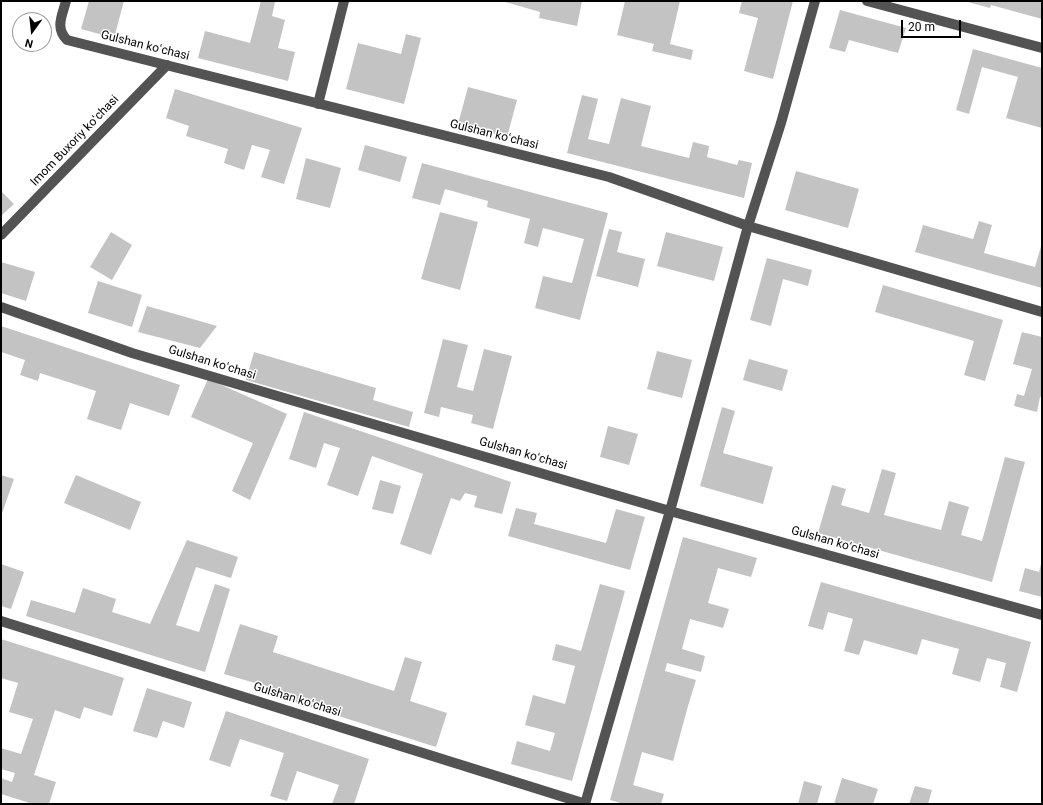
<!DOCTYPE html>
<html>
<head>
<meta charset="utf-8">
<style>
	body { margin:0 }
	#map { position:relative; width:1043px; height:805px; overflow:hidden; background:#fff; font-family:Roboto,sans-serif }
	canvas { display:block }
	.frame { position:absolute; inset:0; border:2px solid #000; pointer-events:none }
	.north { position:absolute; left:12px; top:12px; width:40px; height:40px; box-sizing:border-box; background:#fff; border:1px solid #999; border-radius:50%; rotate:195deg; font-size:11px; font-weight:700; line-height:16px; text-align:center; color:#000 }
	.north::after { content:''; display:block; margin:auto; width:14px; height:18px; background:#000; clip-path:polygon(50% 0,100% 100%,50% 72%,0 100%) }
	.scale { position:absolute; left:901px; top:20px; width:60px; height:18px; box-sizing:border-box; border:2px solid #000; border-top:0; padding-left:5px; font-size:12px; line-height:14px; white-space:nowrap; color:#000; -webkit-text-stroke:3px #fff; paint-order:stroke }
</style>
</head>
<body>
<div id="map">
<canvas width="1043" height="805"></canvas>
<div class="frame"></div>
<div class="north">N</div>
<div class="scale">20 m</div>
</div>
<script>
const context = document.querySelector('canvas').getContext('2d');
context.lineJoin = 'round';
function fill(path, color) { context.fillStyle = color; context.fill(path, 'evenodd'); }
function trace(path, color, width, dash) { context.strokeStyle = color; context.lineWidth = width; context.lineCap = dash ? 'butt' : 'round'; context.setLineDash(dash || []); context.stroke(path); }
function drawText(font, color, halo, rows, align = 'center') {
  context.font = font + ' Roboto,sans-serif'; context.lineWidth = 3; context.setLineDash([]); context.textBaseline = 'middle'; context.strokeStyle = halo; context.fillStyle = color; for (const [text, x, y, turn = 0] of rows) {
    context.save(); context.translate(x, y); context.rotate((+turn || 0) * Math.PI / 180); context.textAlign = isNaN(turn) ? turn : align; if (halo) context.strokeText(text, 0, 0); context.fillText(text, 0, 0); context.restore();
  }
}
const building = new Path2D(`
	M 89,1 L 124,1 L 114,38 L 81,29 Z
	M 261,1 L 275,2 L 272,16 L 285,20 L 278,48 L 295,52 L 288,81 L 198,58 L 205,31 L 250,43 Z
	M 502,1 L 582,1 L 577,26 L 539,18 L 540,12 Z
	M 625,1 L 680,1 L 670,44 L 693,50 L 691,60 L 652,51 L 654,44 L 617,35 Z
	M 742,1 L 793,1 L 773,79 L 744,71 L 758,18 L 739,13 Z
	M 964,1 L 1042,1 L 1042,19 L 991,5 L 990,8 Z
	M 840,10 L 906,28 L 898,53 L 849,40 L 845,52 L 829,48 Z
	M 406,34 L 421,38 L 404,104 L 346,89 L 358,43 L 401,54 Z
	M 973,49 L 1042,68 L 1042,128 L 1006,118 L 1018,77 L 982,67 L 969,114 L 956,110 Z
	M 468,87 L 517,100 L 507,137 L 458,124 Z
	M 175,89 L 302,128 L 284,184 L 261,177 L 270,150 L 252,145 L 244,170 L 224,163 L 228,149 L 186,136 L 189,126 L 166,118 Z
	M 582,95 L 598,99 L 588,139 L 609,144 L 621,98 L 651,106 L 641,146 L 689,158 L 693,142 L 709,146 L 707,157 L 737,165 L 739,160 L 752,163 L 744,198 L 567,153 Z
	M 365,145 L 407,157 L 400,182 L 358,170 Z
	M 306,158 L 341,168 L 330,208 L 296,199 Z
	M 422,163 L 608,213 L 580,320 L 535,308 L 543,276 L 572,283 L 584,239 L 543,228 L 538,247 L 524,243 L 530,219 L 487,207 L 488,201 L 445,189 L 440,205 L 412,198 Z
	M 796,171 L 859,189 L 848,228 L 785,210 Z
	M 1,191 L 14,204 L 1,216 Z
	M 440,212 L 478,222 L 460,290 L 421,279 Z
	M 979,221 L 992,225 L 984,253 L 1035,267 L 1042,243 L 1042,288 L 915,252 L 923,225 L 973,239 Z
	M 609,229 L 622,232 L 617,252 L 645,259 L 638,287 L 596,276 Z
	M 111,232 L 132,245 L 112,280 L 90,267 Z
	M 666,232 L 723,247 L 714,281 L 657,266 Z
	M 767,258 L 812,270 L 808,286 L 783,279 L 771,326 L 750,320 Z
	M 1,262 L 35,272 L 26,301 L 1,293 Z
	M 98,281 L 142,295 L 132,327 L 88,313 Z
	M 883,285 L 1003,320 L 985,381 L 964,375 L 974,341 L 875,312 Z
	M 147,306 L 217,326 L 200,348 L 138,332 Z
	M 1,326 L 180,385 L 169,416 L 130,403 L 121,430 L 87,419 L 96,391 L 40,373 L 38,381 L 20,375 L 25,360 L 1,352 Z
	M 1022,332 L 1042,337 L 1042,397 L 1040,397 L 1037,412 L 1014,406 L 1017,394 L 1024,396 L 1032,369 L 1013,364 Z
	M 443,339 L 468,345 L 457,387 L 473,391 L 484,349 L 512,356 L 493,429 L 471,423 L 473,415 L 441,407 L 439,417 L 424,413 Z
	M 657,351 L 692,360 L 682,398 L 647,389 Z
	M 254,352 L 376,388 L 373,400 L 413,412 L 409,427 L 246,380 Z
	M 749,359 L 788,370 L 782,391 L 743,380 Z
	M 208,379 L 287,414 L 250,500 L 232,491 L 253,443 L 191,417 Z
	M 722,407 L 735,411 L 723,453 L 773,467 L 763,504 L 700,486 Z
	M 304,412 L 511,482 L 502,514 L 474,507 L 477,496 L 465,493 L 460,501 L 451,498 L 431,555 L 400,544 L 423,474 L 372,456 L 358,496 L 327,485 L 340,448 L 324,443 L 316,468 L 289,459 Z
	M 608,426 L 638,434 L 629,465 L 600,457 Z
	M 1005,457 L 1025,462 L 992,582 L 818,533 L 832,485 L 846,489 L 841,505 L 869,513 L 882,469 L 896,473 L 884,515 L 941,530 L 949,501 L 969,507 L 961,535 L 982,541 Z
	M 1,475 L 14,479 L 1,516 Z
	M 76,475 L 141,502 L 130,530 L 64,503 Z
	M 380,480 L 401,486 L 393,514 L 372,509 Z
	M 516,508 L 537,513 L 534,524 L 606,543 L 616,509 L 645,517 L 630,570 L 508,536 Z
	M 683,537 L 757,558 L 751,577 L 718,568 L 708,603 L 729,609 L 723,628 L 690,619 L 682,649 L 705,656 L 701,672 L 667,663 L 665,671 L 696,680 L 688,706 L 673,761 L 642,752 L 633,785 L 664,794 L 661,804 L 624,804 L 610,800 Z
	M 187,540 L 238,557 L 231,578 L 196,567 L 176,625 L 199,632 L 215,584 L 230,589 L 205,672 L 26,616 L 31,600 L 75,613 L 83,588 L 116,599 L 112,612 L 150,624 Z
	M 1,564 L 24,572 L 11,609 L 1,606 Z
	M 1041,564 L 1042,597 L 1019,591 L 1025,568 L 1039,572 Z
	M 821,582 L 1031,642 L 1017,692 L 1000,687 L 1006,663 L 987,658 L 980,682 L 952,674 L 959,649 L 922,639 L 917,655 L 864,640 L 859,655 L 844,651 L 853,619 L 828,612 L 823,630 L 808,626 Z
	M 600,584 L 625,591 L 572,781 L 511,764 L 517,741 L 550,751 L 555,733 L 525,725 L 533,695 L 565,704 L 575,666 L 552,660 L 556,644 L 581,651 Z
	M 240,624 L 278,636 L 273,652 L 394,691 L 405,657 L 422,662 L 410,701 L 447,713 L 436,747 L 260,691 L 262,685 L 224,674 Z
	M 1,639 L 124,678 L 112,716 L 84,707 L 80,719 L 55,710 L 34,775 L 56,782 L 49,804 L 33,804 L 1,794 L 1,778 L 12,782 L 15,773 L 1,769 L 1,748 L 21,754 L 33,719 L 9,712 L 18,683 L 1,678 Z
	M 147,688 L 192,702 L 184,728 L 163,721 L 157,738 L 133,731 Z
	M 226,711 L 369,759 L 354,804 L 332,804 L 339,785 L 297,771 L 287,801 L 270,796 L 284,753 L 240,739 L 230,767 L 209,760 Z
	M 842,778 L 878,789 L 873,804 L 834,804 Z
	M 804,781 L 822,786 L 817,804 L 798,804 Z
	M 915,786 L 932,790 L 928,804 L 909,804 Z`);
const minor = new Path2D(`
	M 66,1 C 62,16 55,28 67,40 L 609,177 L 748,226 L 1042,312
	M 867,1 L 1042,48
	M 318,104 L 344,1
	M 1,235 L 167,65
	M 1,307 L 132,353 L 318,408 L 670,511 L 1042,615
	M 1,621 L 586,804
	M 585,804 L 670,511 L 748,226 L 781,123 L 815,1`);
const streetNames = [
	["Gulshan koʻchasi",145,46,14],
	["Gulshan koʻchasi",494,135,14],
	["Imom Buxoriy koʻchasi",75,141,-46],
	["Gulshan koʻchasi",212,363,17],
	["Gulshan koʻchasi",523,454,16],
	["Gulshan koʻchasi",835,543,16],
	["Gulshan koʻchasi",297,700,17]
];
fill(building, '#c3c3c3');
trace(minor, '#535353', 10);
drawText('12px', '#000', '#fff', streetNames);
</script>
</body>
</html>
